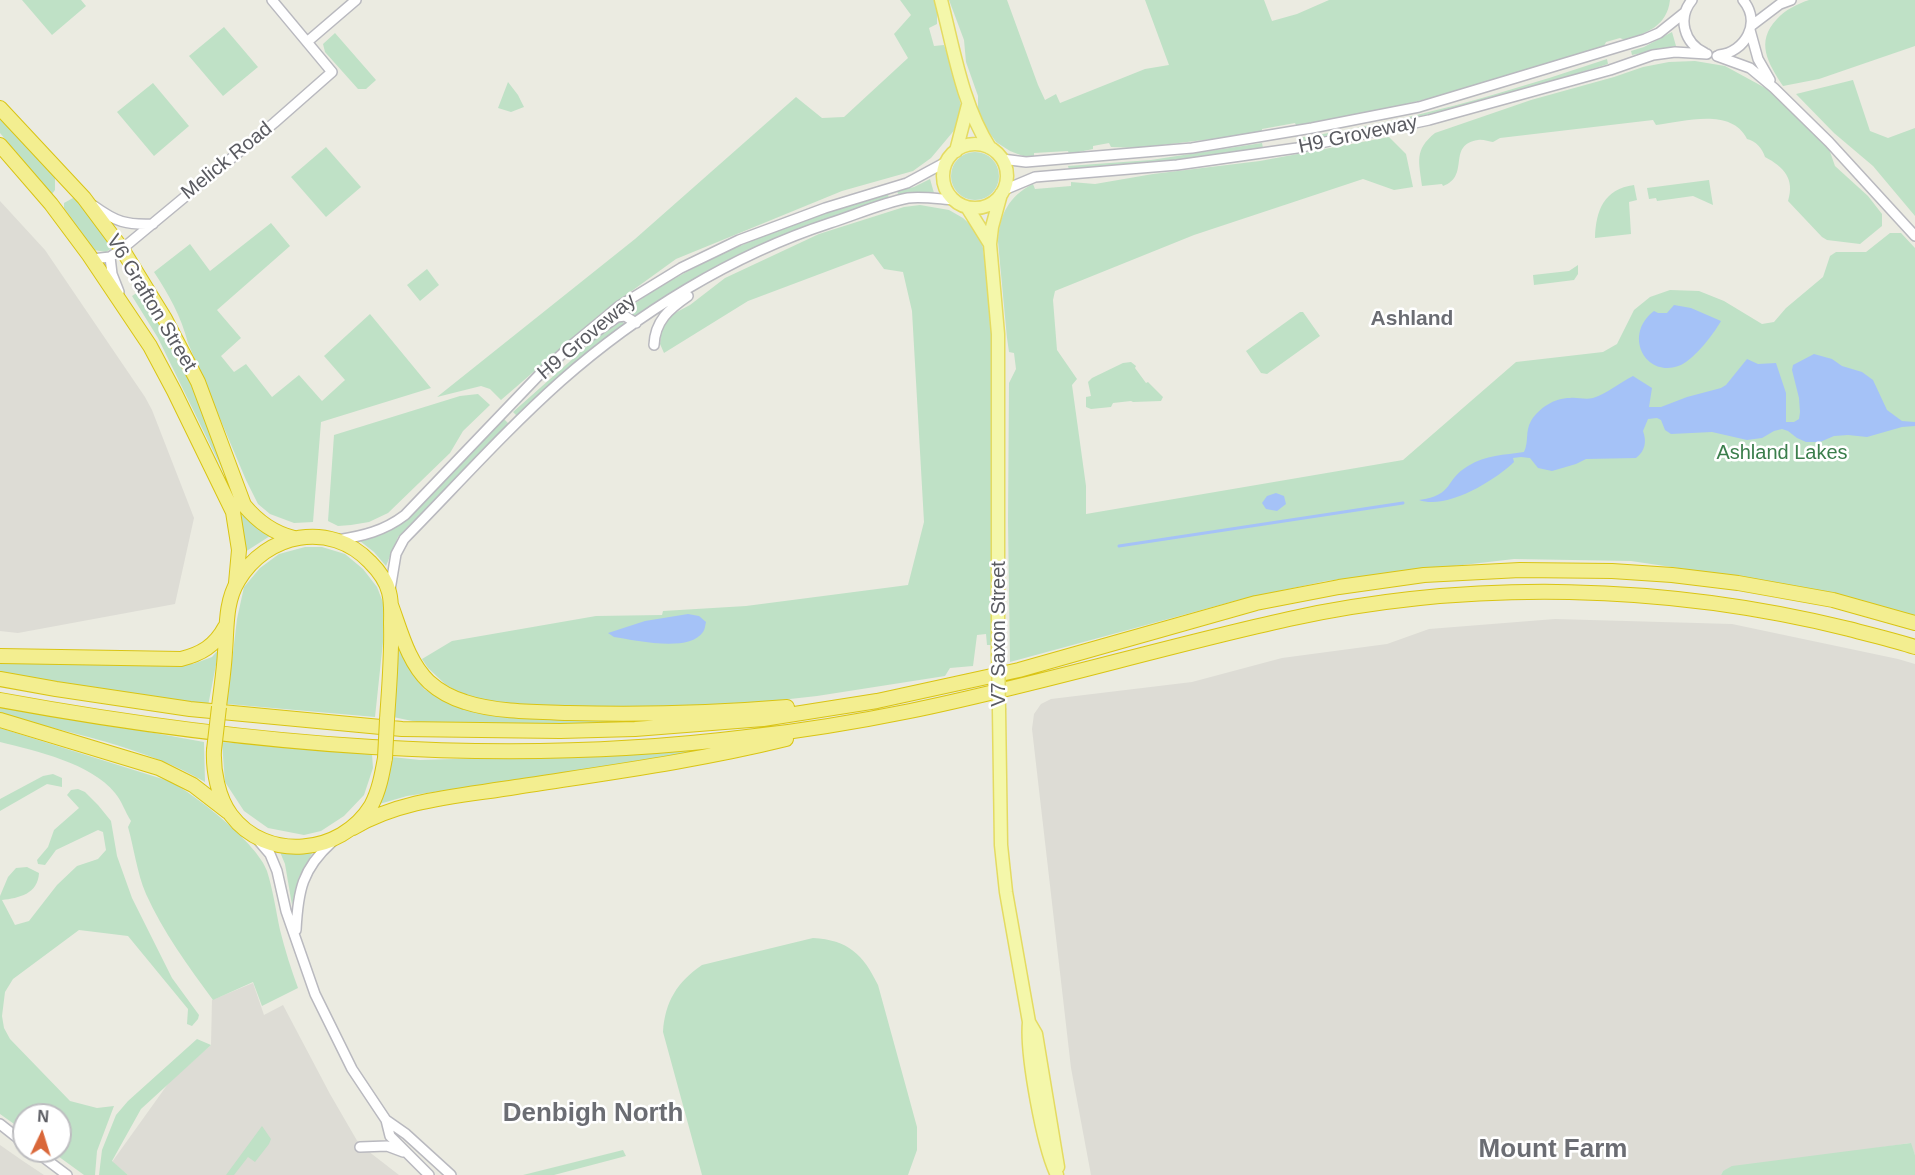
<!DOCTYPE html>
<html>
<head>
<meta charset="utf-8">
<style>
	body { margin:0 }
	#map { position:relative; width:1915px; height:1175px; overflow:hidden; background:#ebebe1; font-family:Helvetica,sans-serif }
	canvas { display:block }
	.north { position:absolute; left:12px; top:1103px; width:60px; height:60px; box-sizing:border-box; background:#fff; border:2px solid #bdbdc0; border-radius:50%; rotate:4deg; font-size:16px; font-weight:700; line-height:24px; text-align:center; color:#5a5b61 }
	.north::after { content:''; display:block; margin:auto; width:21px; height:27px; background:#d96739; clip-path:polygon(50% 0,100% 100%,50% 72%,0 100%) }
</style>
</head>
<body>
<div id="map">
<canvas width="1915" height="1175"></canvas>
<div class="north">N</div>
</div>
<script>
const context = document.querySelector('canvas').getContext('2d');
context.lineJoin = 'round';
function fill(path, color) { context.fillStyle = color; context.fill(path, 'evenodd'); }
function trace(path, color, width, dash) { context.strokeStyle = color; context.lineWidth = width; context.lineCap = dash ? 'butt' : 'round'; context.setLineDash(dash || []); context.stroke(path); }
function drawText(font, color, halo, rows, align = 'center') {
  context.font = font + ' Helvetica,sans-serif'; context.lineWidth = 5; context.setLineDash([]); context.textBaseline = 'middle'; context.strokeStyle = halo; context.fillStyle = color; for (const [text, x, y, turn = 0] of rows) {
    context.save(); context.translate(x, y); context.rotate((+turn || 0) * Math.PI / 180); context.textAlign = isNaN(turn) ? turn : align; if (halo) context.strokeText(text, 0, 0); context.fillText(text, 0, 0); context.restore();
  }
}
const industrial = new Path2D(`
	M 0,201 L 45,250 L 145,397 L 152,410 L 194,518 L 175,604 L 18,633 L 0,631 Z
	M 1555,619 L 1732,624 L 1898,659 L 1915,664 L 1915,1155 L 1910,1143 L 1723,1171 L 1721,1175 L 1091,1175 L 1071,1068 L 1032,729 L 1034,714 L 1041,704 L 1051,699 L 1192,682 L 1282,658 L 1387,644 L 1429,629 Z
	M 253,983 L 264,1015 L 283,1005 L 330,1094 L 359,1144 L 399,1175 L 128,1175 L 112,1162 L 170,1081 L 211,1045 L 212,1000 Z
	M 0,1145 L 23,1161 L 44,1175 L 0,1175 Z`);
const green = new Path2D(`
	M 22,0 L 81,0 L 86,6 L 52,35 Z
	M 900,0 L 935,0 L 937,6 L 937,24 L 929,28 L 934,46 L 944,45 L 952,67 L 961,106 L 957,127 L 931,158 L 913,171 L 842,191 L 676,259 L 604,311 L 501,400 L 490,389 L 481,386 L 437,397 L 635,239 L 796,97 L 822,118 L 844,117 L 908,58 L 894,34 L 911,15 Z
	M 949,0 L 1007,0 L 1038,85 L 1045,100 L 1056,94 L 1060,103 L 1145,69 L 1169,65 L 1145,0 L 1264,0 L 1272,21 L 1297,14 L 1329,0 L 1670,0 C 1667,26 1647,33 1625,40 L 1620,38 L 1606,42 L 1603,48 C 1503,81 1401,108 1297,127 L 1295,123 L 1262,129 L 1262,133 L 1137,148 L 1111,147 L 1109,143 L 1093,146 L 1093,149 L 1069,154 L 1068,151 L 1034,153 L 1034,156 L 1023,156 L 1010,151 L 996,142 L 986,128 L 978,113 L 978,96 L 966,62 L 964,40 Z
	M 1809,0 L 1915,0 L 1915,46 L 1819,79 L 1783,86 C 1768,63 1755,42 1777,19 C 1785,10 1797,4 1809,0 Z
	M 224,27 L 258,67 L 223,96 L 189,56 Z
	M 1672,32 L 1676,46 L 1632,55 L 1631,51 L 1644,47 Z
	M 335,33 L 376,80 L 366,89 L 358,89 L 325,52 L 323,44 Z
	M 1607,59 L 1608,64 C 1507,96 1403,124 1298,142 L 1297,138 C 1403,123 1506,93 1607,59 Z
	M 1695,61 L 1725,66 L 1769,90 L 1829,149 L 1835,166 L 1868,196 L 1882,214 L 1882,226 L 1860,244 L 1827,240 L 1822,237 L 1788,201 C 1795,179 1784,167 1765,157 C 1762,148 1756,141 1747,139 C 1731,107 1684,122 1656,125 L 1653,120 L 1500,138 L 1493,142 C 1489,142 1483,139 1478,140 C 1446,145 1471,176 1443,186 L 1442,184 L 1422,186 C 1419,161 1414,150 1435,133 L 1531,100 L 1614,77 L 1643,67 L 1669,62 Z
	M 1853,80 L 1870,131 L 1888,138 L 1915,128 L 1915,216 L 1873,166 L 1834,133 L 1796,94 Z
	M 508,82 L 518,95 L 524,107 L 511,112 L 498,108 Z
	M 153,83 L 189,126 L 154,156 L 117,112 Z
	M 0,115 L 55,175 L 55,190 L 52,194 L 0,133 Z
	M 1389,137 L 1406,154 L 1413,187 L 1394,190 L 1363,179 L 1194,235 L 1055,291 L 1053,300 L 1057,350 L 1077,379 L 1072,385 L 1086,486 L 1086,514 L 1403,460 L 1516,362 L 1603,352 L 1617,344 L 1634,310 L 1650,297 L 1670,290 L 1699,291 L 1724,301 L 1762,324 L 1774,322 L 1786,308 L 1823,277 L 1830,256 L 1836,252 L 1866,252 L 1890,233 L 1901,233 L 1915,248 L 1915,617 L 1739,577 L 1631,561 L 1514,559 L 1326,581 L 1242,599 L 1010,662 L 1008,522 L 1009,383 L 1016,369 L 1014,353 L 1009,352 L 1007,338 L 998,242 C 999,215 1009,196 1033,184 L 1035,189 L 1071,186 L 1071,182 L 1095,184 L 1153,174 L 1260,161 Z
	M 1262,143 L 1263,148 L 1168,162 L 1069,170 L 1068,166 L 1151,160 Z
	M 326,147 L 361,187 L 326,217 L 291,177 Z
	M951 176a24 24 0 1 1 48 0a24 24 0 1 1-48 0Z
	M 930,179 L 934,193 L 916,192 L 899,197 L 897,191 L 914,187 Z
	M 1709,180 L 1713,205 L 1693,196 L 1657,201 L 1656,198 L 1649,199 L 1647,188 Z
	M 1634,185 L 1637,200 L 1629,202 L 1631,234 L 1595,238 C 1596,210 1604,189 1634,185 Z
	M 888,194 L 889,199 L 789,233 L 636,317 L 621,313 C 701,255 794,221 888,194 Z
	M 73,198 L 80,200 L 113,243 L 112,248 L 106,252 L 94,250 L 64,208 L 64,203 Z
	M 920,205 L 949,210 L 963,218 L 974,228 L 982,241 L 991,310 L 994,645 L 987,645 L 986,634 L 977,635 L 973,666 L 950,668 L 945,676 L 817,696 L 718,707 L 569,709 L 502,703 L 466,697 L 445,684 L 428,668 L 422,659 L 452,641 L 596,616 L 662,615 L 663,611 L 746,606 L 908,585 L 924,522 L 912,311 L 903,272 L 884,269 L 873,254 L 748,301 L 664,353 L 660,344 L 662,327 L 673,314 L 690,305 L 725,278 L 819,234 L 904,207 Z
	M 271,223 L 290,246 L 217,310 L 241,338 L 221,356 L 234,372 L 246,364 L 272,397 L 299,375 L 322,401 L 345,380 L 324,356 L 370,314 L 431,388 L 321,422 L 313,522 L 294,523 L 270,514 L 258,504 L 246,480 L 188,343 C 181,316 169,295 154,272 L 190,244 L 210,271 Z
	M 1578,265 L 1578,274 L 1574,280 L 1534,285 L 1533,275 L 1569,271 Z
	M 427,269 L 439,285 L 420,301 L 407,285 Z
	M 141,290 L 198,390 L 241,513 L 256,527 L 270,536 L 245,552 L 240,511 L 222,469 L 158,338 L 132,296 Z
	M 1300,312 L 1303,312 L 1320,336 L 1267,374 L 1261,373 L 1246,351 Z
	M 622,321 L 625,325 L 585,355 L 517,416 L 513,412 L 604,331 L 614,324 Z
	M 1131,362 L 1136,366 L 1135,368 L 1146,383 L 1148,382 L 1163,397 L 1161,401 L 1133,402 L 1131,401 L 1113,403 L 1111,407 L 1091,409 L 1086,407 L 1086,397 L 1091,396 L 1088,382 L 1092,378 L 1123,363 Z
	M 478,394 L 490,405 L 463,431 L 450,453 L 388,513 L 369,522 L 351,525 L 338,526 L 328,521 L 334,435 L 460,396 Z
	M 504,419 L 509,424 L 398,537 L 386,566 L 374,552 L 360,541 C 380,535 397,527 413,513 Z
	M 305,547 L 322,547 L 345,554 L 363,569 L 377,587 L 384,605 L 383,642 L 375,717 L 227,704 L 237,619 L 244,587 L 260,568 L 279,554 Z
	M 219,649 L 208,706 L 0,674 L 0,661 L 193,664 L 212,657 Z
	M 399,649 L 424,689 L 454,706 L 502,716 L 625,719 L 623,723 L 422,723 L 393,717 Z
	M 0,705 L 204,742 L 205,782 C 146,747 67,732 0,715 Z
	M 0,728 L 169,781 C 195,794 258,844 267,871 C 273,890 276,911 280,930 C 285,950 291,969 298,988 L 262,1006 L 253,982 L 213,1000 C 188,966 163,932 146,894 C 137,873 134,848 128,827 L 131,821 C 125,812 122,801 115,793 C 91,763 36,751 0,742 Z
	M 222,742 L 372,754 L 373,768 L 364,795 L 344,816 L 321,831 L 304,835 L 268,828 L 244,811 L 225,782 Z
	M 722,744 L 724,749 L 407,796 L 376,805 L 389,777 L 392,757 L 420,760 L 619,754 Z
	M 53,774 L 62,778 L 62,787 L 47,784 L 0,811 L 0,799 L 43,776 Z
	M 78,789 L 85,792 L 98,805 L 111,821 L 117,856 L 132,898 L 172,978 L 199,1015 L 198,1019 L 192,1026 L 187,1024 L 188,1009 L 128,936 L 79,930 L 13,979 L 5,992 L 2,1016 L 4,1028 L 10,1039 L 70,1101 L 97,1108 L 114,1106 L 97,1151 L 95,1175 L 84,1175 L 51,1151 L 60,1151 L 60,1115 L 24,1115 L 24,1131 L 0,1114 L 0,896 L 8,877 L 16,868 L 27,867 L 39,873 C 38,894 19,898 2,900 L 15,925 L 29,921 L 57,885 L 77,866 L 98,859 L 106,850 L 103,832 L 98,830 L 56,850 L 45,865 L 38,864 L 37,860 L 48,847 L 54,830 L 79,808 L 67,795 L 71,790 Z
	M 280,852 L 295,854 L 313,852 L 299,877 L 292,905 L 285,864 Z
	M 813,938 C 848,940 863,954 878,985 L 917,1127 L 917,1150 L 908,1175 L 702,1175 L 663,1032 C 665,1002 677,982 702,965 Z
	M 197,1039 L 211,1045 L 141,1109 L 112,1161 L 128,1175 L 99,1175 L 102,1150 L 116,1115 L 128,1101 Z
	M 262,1126 L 271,1139 L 269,1144 L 255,1162 L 248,1157 L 234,1175 L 226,1175 Z
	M 1911,1143 L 1915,1155 L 1915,1175 L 1721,1175 L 1723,1171 L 1732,1166 Z
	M 623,1150 L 626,1156 L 554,1175 L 523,1175 Z`);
const water = new Path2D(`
	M 1674,305 L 1691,308 L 1721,321 C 1713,335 1695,358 1681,365 C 1646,380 1622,335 1654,311 L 1658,313 L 1667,313 Z
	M 1814,354 L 1832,359 L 1842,366 L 1862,372 L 1873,380 L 1887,410 L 1902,421 L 1915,422 L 1915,426 L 1902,427 L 1867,437 L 1848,435 L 1834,436 L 1820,442 L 1806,442 L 1797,438 L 1788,431 L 1782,429 L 1774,431 L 1762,438 L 1747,440 L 1712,432 L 1671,434 L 1665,430 L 1661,420 L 1657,418 L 1648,419 L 1643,431 C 1647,442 1645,451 1636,458 L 1586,459 L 1576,464 L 1552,471 L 1538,468 L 1530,458 L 1521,457 L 1513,458 L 1514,462 C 1494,481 1447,510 1419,500 C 1455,495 1444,480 1468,466 C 1486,455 1504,455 1524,452 C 1529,442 1525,431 1531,421 C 1539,408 1554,398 1570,398 C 1577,397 1585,400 1593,398 C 1608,393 1619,383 1633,376 L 1652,388 L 1649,407 L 1661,407 L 1687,397 L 1721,388 L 1726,385 L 1747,359 L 1758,364 L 1776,363 L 1786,393 L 1786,422 L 1794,422 L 1799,419 L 1800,412 L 1799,398 L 1792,370 L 1793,365 Z
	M 1276,493 L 1284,496 L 1286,504 L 1277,511 L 1266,509 L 1262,503 L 1267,496 Z
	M 688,614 L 699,616 L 706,622 C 705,626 705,629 703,632 C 689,653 635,640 614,637 L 608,633 L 645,621 Z`);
const stream = new Path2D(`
	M 1119,546 L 1403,503`);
const minor = new Path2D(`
	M 1692,0 C 1677,18 1684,43 1705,53
	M 1751,26 L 1780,4 L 1791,0
	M 1750,30 L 1758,59 L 1770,80
	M 307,42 L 356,0
	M 1719,55 C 1745,52 1762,23 1743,0
	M 1717,56 L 1750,68 L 1774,88 L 1829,142 L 1915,236
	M 1002,159 L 1026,162 L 1192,148 L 1312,128 L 1419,107 L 1645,39 L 1659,33 L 1684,13
	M 1004,190 L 1035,177 L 1177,165 L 1297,148 L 1429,120 L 1610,70 L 1653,55 L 1675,52 L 1707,54
	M 94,206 C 116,222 126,225 153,224
	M 110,257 L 112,274 L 119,292
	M 92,259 L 110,257 L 122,249 L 274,123 L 332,72 L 272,0
	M 583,341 L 617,317 L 625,316 L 636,323
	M 654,345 C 655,321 669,309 688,296
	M 337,540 C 363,536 384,531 405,515 L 539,375 L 572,345 L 619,306 L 681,268 L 739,240 L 825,208 L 907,183 L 946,162
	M 390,590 L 396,554 L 404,539 C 456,486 506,430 561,381 C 638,313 732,255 830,223 C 855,215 882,203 908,198 C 922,196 939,199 954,200
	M 258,840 L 270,854 L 277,871 L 286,911 L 315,994 L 352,1069 L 386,1120 L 406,1134 L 451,1175
	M 296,930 C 298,891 302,869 332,842
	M 386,1120 L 390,1136 L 429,1175
	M 0,1124 L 24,1143
	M 360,1147 L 387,1146 L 403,1152
	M 35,1151 L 67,1175`);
const major = new Path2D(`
	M 941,0 C 954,50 962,104 990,148
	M943 176a32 32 0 1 1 64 0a32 32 0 1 1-64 0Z
	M 956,151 L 968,105
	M 967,207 L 990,244
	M 998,654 L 998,334 L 990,244 L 992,227 L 1001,194
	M 999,710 L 1001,845 L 1006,892 L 1029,1022 C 1026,1054 1043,1147 1057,1175
	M 1029,1022 L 1036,1034 L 1058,1167`);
const highway = new Path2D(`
	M 0,108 L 84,198 L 122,249 L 165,319 L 198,382 L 244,505 C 258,522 273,533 294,538
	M 0,145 L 51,204 L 89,255 L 150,346 L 174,391 L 233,512 L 239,550 L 236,583
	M 391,605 C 401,632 408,662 429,682 C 439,691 452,698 465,702 C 495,712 536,712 569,713 C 642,715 714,713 787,707
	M 0,656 L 181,659 C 201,654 215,646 225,627
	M 0,679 L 56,689 L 190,709 L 402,729 L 560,731 L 635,729 L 763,719 L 877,701 L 1019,670 L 1256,603 L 1339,587 L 1424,575 L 1520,570 L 1612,571 L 1672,575 L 1738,583 L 1833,600 L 1915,623
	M 0,700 C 245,745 498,768 747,737 C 801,731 856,722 910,711 C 1037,685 1162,647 1289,619 C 1472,579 1667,584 1849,629 C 1871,635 1893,640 1915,647
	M 219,707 C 221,689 224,671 225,652 C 227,629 225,602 238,581 C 266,533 330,520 370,562 C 379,571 386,580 389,592 C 392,603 391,614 391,624 C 392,656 389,688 387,720
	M 0,720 L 159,768 L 193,785 L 228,812
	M 214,750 C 213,770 218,798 231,815 C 266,862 341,855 371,806 C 379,791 382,775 385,758
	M 353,828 C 401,799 461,796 516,787 C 606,773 697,761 786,739`);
const majorBridge = new Path2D(`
	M 998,654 L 999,710`);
const highwayBridge = new Path2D(`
	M 214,750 L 219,707
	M 385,758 L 387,720`);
const streetNames = [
	["H9 Groveway",1358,135,-12],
	["Melick Road",227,161,-39],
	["V6 Grafton Street",151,303,59],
	["H9 Groveway",587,337,-40],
	["V7 Saxon Street",999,634,-90]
];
const parkNames = [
	["Ashland Lakes",1782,453]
];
const neighbourhoodNames = [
	["Ashland",1412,319]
];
const districtNames = [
	["Denbigh North",593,1114],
	["Mount Farm",1553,1150]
];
fill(industrial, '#dddcd5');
fill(green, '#bfe1c6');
fill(water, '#a5c2f7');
trace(stream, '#a5c2f7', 3);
trace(minor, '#b9b9bf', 12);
trace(major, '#e4db61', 15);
trace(highway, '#d9c413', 16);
trace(minor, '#fff', 9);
trace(major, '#f4f7aa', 12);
trace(highway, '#f3ee90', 14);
trace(majorBridge, '#e4db61', 15, []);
trace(highwayBridge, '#d9c413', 16, []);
trace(majorBridge, '#f4f7aa', 12);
trace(highwayBridge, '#f3ee90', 14);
drawText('20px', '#5a5b61', '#fff', streetNames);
drawText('20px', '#3b7e4c', '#fff', parkNames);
drawText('bold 21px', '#6b6d73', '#fff', neighbourhoodNames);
drawText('bold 26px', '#6b6d73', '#fff', districtNames);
</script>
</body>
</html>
